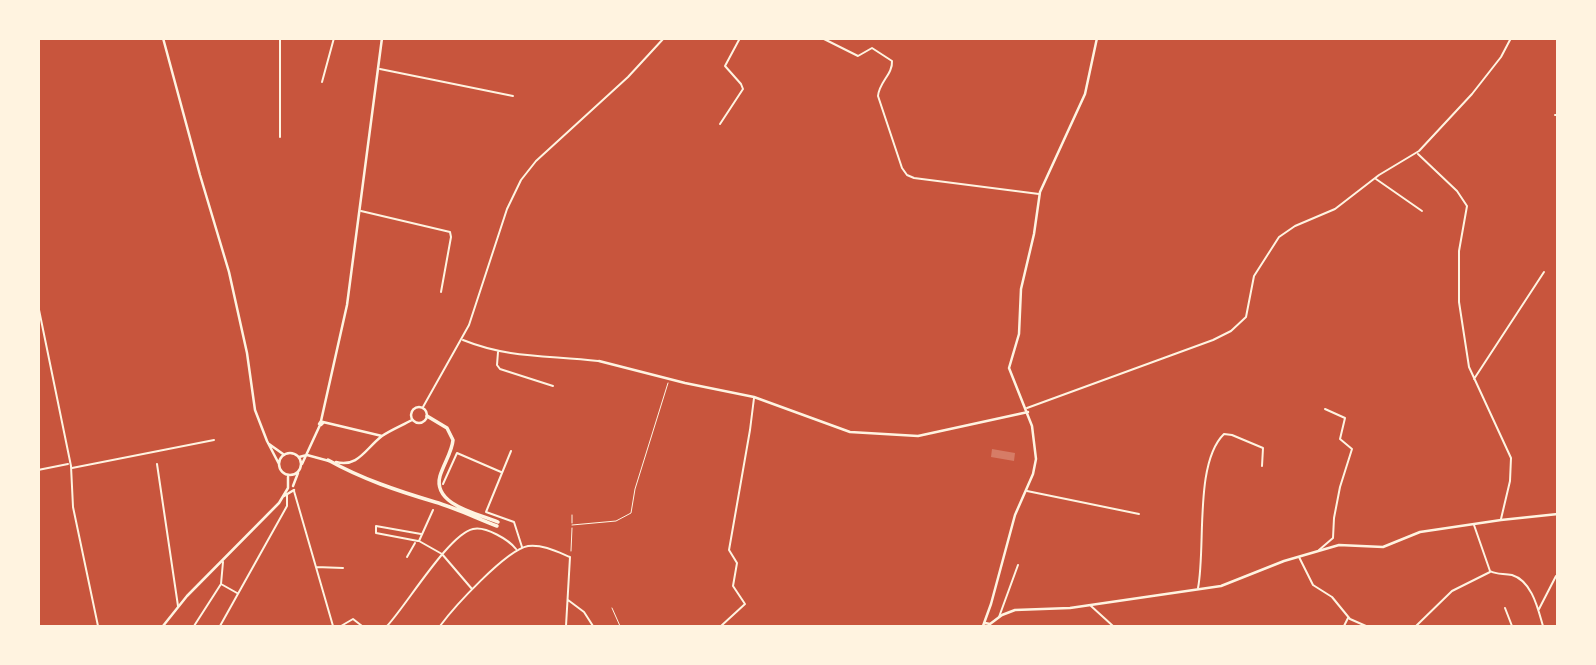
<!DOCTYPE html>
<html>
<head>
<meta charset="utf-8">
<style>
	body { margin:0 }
	#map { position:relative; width:1596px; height:665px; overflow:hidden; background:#c8553d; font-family:Montserrat,sans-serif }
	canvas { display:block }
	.frame { position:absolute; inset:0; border:40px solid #fff3e0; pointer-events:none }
</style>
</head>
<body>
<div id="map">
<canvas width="1596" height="665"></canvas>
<div class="frame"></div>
</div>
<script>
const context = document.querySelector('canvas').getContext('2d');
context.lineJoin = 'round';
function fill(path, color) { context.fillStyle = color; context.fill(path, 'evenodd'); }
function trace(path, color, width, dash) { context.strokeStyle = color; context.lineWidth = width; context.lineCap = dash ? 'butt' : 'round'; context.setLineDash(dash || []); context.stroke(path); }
const building = new Path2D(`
	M 992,449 L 1015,453 L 1014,461 L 991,457 Z`);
const path = new Path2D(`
	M 572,523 L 572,515
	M 572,525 L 616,521 L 631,513 L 635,489 L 668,383
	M 571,551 L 572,528
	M 612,608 L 620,626`);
const minor = new Path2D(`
	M 280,38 L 280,137
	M 822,38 L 858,56 L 872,48 L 892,61 C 893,74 879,82 878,96 L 902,168 L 907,175 L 914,178 L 1039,194
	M 380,69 L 513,96
	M 322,82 L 334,38
	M 1555,115 L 1558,115
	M 720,124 L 743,89 L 741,84 L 725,66 L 740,38
	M 1418,154 L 1457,191 L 1467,206 L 1459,251 L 1459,302 L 1469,367 L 1511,458 L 1510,481 L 1501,519
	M 1376,179 L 1422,211
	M 361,211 L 450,232 L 451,237 L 441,292
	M 38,305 L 71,466 L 73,507 L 98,626
	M 463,340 C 510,359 550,355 598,361
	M 498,352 L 497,365 L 500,369 L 553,386
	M 1474,379 L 1544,272
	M 423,407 L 469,325 L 507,209 L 521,180 L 536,161 L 628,77 L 664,38
	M 1027,408 L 1213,340 L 1231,331 L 1246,317 L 1254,276 L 1279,237 L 1295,226 L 1335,209 L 1379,175 L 1419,151 L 1472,94 L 1501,57 L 1511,38
	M 511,451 L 486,512 L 514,522 L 522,547
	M 157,464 L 178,606
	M 72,468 L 214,440
	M 38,470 L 68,464
	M 443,484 L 457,453 L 501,472
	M 294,491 L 333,626
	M 1027,491 L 1139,514
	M 433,510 L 419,541 L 442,554 L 472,589
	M 1474,525 L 1490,571 C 1497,575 1504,573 1512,575 C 1532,581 1538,609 1543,626
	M 418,541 L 376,533 L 376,526 L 421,534
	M 1319,550 L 1333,538 L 1334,518 L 1340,487 L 1352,449 L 1340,439 L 1345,418 L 1325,409
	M 407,557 L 415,543
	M 1299,557 L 1313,585 L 1332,597 L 1350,619 L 1366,626
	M 316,567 L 343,568
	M 221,584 L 237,593
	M 1198,588 C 1206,548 1194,463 1224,434 L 1232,435 L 1263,448 L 1262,466
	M 568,600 L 584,612 L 593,626
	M 1091,606 L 1113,626
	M 1505,608 L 1512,626
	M 1539,609 L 1556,576
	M 999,617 L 1018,565
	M 194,626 L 221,584 L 223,562
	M 220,626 L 287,506 L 287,495
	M 341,626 L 353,619 L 362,626
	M 387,626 C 406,606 449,534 473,529 C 486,526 509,540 516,549
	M 440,626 C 454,607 506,550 528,546 C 542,544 558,552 570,557 L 566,626
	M 721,626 L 745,604 L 733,586 L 737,563 L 729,550 L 750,430 L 754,398
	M 1344,626 L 1348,618
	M 1416,626 L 1452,591 L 1490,572`);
const tertiary = new Path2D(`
	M 163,38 L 200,175 L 229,272 L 247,353 L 255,410 L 267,441 L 279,464
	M411 415a8 8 0 1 1 16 0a8 8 0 1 1-16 0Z
	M 321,421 L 347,305 L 382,38
	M 321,421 L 323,423 L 321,425 L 319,424 Z
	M 323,422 L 382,436
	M 269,444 L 283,454
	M279 464a11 11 0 1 1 22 0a11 11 0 1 1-22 0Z
	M 299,457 L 307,455 L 329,461
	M 336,462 C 358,468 366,448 382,436 C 391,430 403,425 412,420
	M 302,464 L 320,425
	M 293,486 L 298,473
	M 284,496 L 294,490
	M 985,623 L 990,624 L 1002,615 L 1015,610 L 1070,608 L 1221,586 L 1284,561 L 1339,545 L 1383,547 L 1420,532 L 1501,520 L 1558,514
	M 163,626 L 187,596 L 279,503 L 288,488 L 288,477
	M 983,626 L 991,604 L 1015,515 L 1033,474 L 1036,459 L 1032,426 L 1009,368 L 1019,334 L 1021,289 L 1034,234 L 1040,192 L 1085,94 L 1097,38`);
const secondary = new Path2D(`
	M 599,361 L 685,383 L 754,397 L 850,432 L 918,436 L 1028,412`);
const trunk = new Path2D(`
	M 427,416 L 447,428 L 453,440 C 452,452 444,463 440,476 C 432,505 479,514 498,522
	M 328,460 C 362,479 398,491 435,502 C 456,508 476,518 497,526`);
fill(building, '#d67c66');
trace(path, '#fff3e0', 1);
trace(minor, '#fff3e0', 2);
trace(tertiary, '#fff3e0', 2.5);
trace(secondary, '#fff3e0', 2.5);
trace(trunk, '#fff3e0', 3.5);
</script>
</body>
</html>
